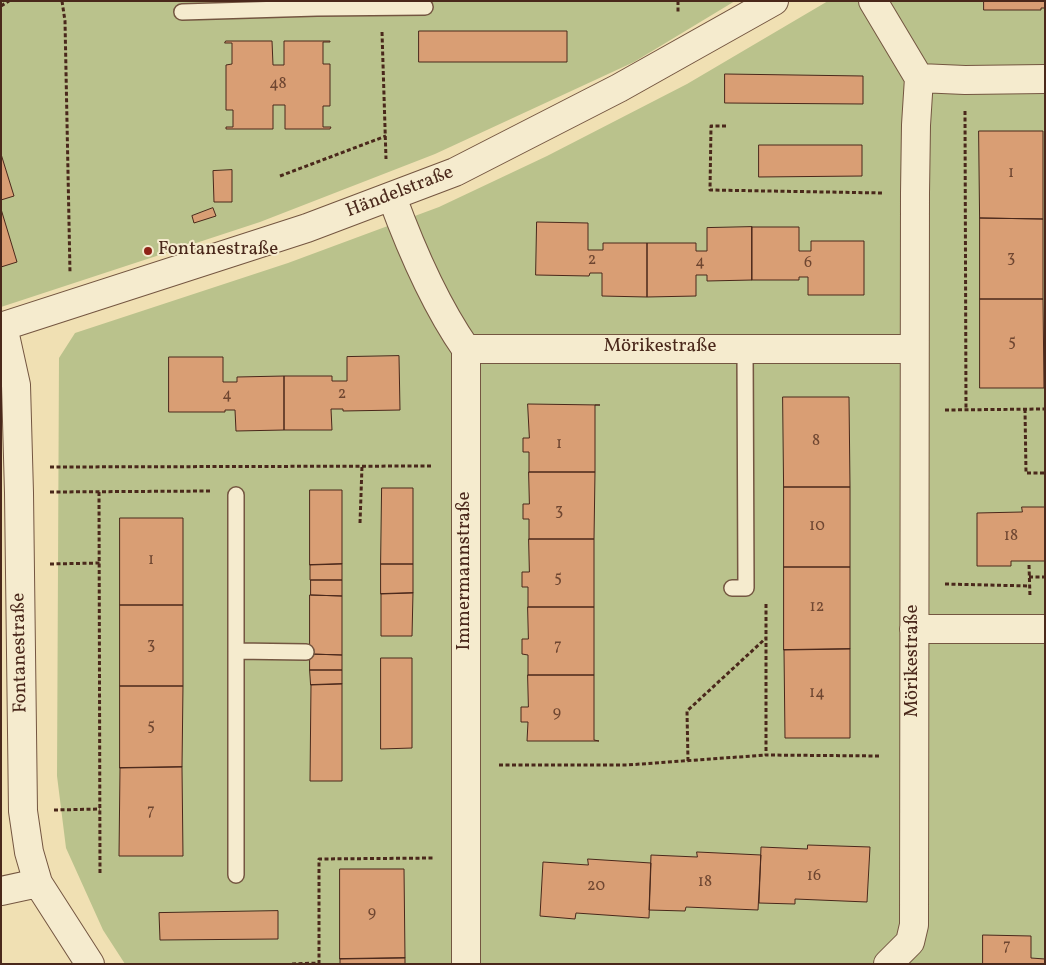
<!DOCTYPE html>
<html>
<head>
<meta charset="utf-8">
<style>
	body { margin:0 }
	#map { position:relative; width:1046px; height:965px; overflow:hidden; background:#f0e0b3; font-family:Vollkorn,serif }
	canvas { display:block }
	.frame { position:absolute; inset:0; border:2px solid #4a281b; pointer-events:none }
</style>
</head>
<body>
<div id="map">
<canvas width="1046" height="965"></canvas>
<div class="frame"></div>
</div>
<script>
const context = document.querySelector('canvas').getContext('2d');
context.lineJoin = 'round';
function fill(path, color) { context.fillStyle = color; context.fill(path, 'evenodd'); }
function trace(path, color, width, dash) { context.strokeStyle = color; context.lineWidth = width; context.lineCap = dash ? 'butt' : 'round'; context.setLineDash(dash || []); context.stroke(path); }
function drawText(font, color, halo, rows, align = 'center') {
  context.font = font + ' Vollkorn,serif'; context.lineWidth = 4; context.setLineDash([]); context.textBaseline = 'middle'; context.strokeStyle = halo; context.fillStyle = color; for (const [text, x, y, turn = 0] of rows) {
    context.save(); context.translate(x, y); context.rotate((+turn || 0) * Math.PI / 180); context.textAlign = isNaN(turn) ? turn : align; if (halo) context.strokeText(text, 0, 0); context.fillText(text, 0, 0); context.restore();
  }
}
const green = new Path2D(`
	M 1,1 L 735,1 L 634,62 L 435,154 L 260,222 L 1,307 Z
	M 828,1 L 1045,1 L 1045,964 L 125,964 L 103,930 L 66,848 L 57,776 L 59,358 L 75,333 L 288,263 L 439,207 L 547,156 L 687,84 Z`);
const building = new Path2D(`
	M 984,1 L 1045,1 L 1045,8 L 1041,8 L 1041,10 L 984,10 Z
	M 419,31 L 567,31 L 567,62 L 419,62 Z
	M 226,41 L 272,41 L 273,65 L 284,65 L 284,41 L 330,41 L 330,42 L 323,42 L 323,64 L 330,64 L 330,106 L 323,106 L 323,127 L 331,127 L 330,129 L 285,129 L 285,105 L 273,105 L 273,129 L 226,129 L 226,127 L 233,127 L 233,110 L 226,110 L 226,65 L 232,64 L 232,43 L 225,43 Z
	M 725,74 L 863,76 L 863,104 L 725,103 Z
	M 979,131 L 1043,131 L 1043,219 L 980,218 Z
	M 759,145 L 862,145 L 862,176 L 759,177 Z
	M 1,154 L 14,196 L 1,200 Z
	M 232,170 L 232,202 L 214,202 L 213,171 Z
	M 213,208 L 216,216 L 194,223 L 192,216 Z
	M 1,209 L 17,262 L 1,267 Z
	M 980,218 L 1043,219 L 1043,299 L 980,299 Z
	M 537,222 L 588,223 L 588,250 L 603,250 L 603,243 L 647,243 L 647,297 L 602,296 L 602,273 L 590,273 L 589,276 L 536,275 Z
	M 752,227 L 752,280 L 707,281 L 707,275 L 696,275 L 696,296 L 647,297 L 647,243 L 696,243 L 696,251 L 707,251 L 707,228 Z
	M 752,227 L 799,227 L 799,251 L 811,251 L 811,241 L 864,241 L 864,295 L 808,295 L 808,277 L 799,277 L 799,280 L 752,280 Z
	M 980,299 L 1043,299 L 1044,388 L 980,388 Z
	M 399,356 L 400,410 L 343,411 L 343,409 L 331,409 L 332,430 L 284,430 L 284,376 L 332,376 L 332,381 L 347,381 L 347,357 Z
	M 169,357 L 223,357 L 223,382 L 237,382 L 237,377 L 284,376 L 284,430 L 236,431 L 235,410 L 225,410 L 225,412 L 169,412 Z
	M 783,397 L 849,397 L 850,487 L 784,487 Z
	M 528,404 L 600,405 L 595,405 L 595,472 L 529,472 L 529,452 L 523,452 L 523,438 L 529,438 Z
	M 529,472 L 595,472 L 594,539 L 529,539 L 529,519 L 523,519 L 523,504 L 529,504 Z
	M 784,487 L 850,487 L 850,567 L 784,567 Z
	M 382,488 L 413,488 L 413,564 L 381,564 Z
	M 310,490 L 342,490 L 342,564 L 310,565 Z
	M 1022,507 L 1045,507 L 1045,561 L 1011,561 L 1011,566 L 977,566 L 977,513 L 1022,512 Z
	M 120,518 L 183,518 L 183,605 L 120,605 Z
	M 529,539 L 594,539 L 594,607 L 528,607 L 528,587 L 522,587 L 522,572 L 529,572 Z
	M 342,564 L 342,580 L 310,580 L 310,565 Z
	M 381,564 L 413,564 L 413,593 L 381,594 Z
	M 784,567 L 850,567 L 850,649 L 784,650 Z
	M 311,580 L 342,580 L 342,596 L 311,595 Z
	M 413,593 L 412,636 L 381,636 L 381,594 Z
	M 310,595 L 342,596 L 342,655 L 310,654 Z
	M 120,605 L 183,605 L 183,686 L 120,686 Z
	M 528,607 L 594,607 L 594,675 L 528,675 L 528,655 L 522,654 L 522,639 L 528,639 Z
	M 850,649 L 850,738 L 785,738 L 784,650 Z
	M 310,654 L 342,655 L 342,670 L 310,670 Z
	M 381,658 L 412,658 L 412,748 L 381,749 Z
	M 310,670 L 342,670 L 342,684 L 311,685 Z
	M 528,675 L 594,675 L 594,740 L 599,741 L 527,741 L 528,722 L 521,722 L 521,707 L 528,707 Z
	M 342,684 L 342,781 L 310,781 L 311,685 Z
	M 120,686 L 183,686 L 182,767 L 120,768 Z
	M 182,767 L 183,856 L 119,856 L 120,768 Z
	M 808,845 L 870,847 L 867,902 L 795,899 L 795,904 L 759,903 L 761,847 L 807,849 Z
	M 697,852 L 761,855 L 758,910 L 686,907 L 685,911 L 649,910 L 651,855 L 697,857 Z
	M 588,859 L 651,863 L 649,918 L 576,913 L 575,919 L 540,916 L 543,862 L 588,865 Z
	M 340,869 L 404,869 L 405,958 L 340,959 Z
	M 278,911 L 278,939 L 160,940 L 159,913 Z
	M 983,935 L 1031,936 L 1031,958 L 1045,959 L 1045,964 L 983,964 Z
	M 405,958 L 405,964 L 340,964 L 340,959 Z`);
const path = new Path2D(`
	M 62,1 L 65,21 L 70,273
	M 678,1 L 678,14
	M 1,6 L 9,1
	M 382,32 L 386,159
	M 965,111 L 966,410
	M 726,126 L 711,126 L 710,190 L 884,193
	M 280,176 L 386,136
	M 1025,409 L 1026,473 L 1045,473
	M 945,410 L 1045,409
	M 50,467 L 433,466
	M 50,492 L 211,491
	M 99,492 L 100,874
	M 360,523 L 362,466
	M 50,564 L 100,563
	M 1029,565 L 1030,597
	M 1029,577 L 1045,577
	M 945,584 L 1030,586
	M 766,604 L 766,755 L 881,756
	M 688,761 L 687,711 L 766,638
	M 499,765 L 627,765 L 766,755
	M 54,810 L 100,809
	M 292,964 L 319,963
	M 319,964 L 319,859 L 434,858`);
const lane = new Path2D(`
	M 182,12 L 317,8 L 425,7
	M 732,588 L 746,588 L 745,348
	M 236,651 L 306,652
	M 236,875 L 236,495`);
const street = new Path2D(`
	M 873,1 L 919,78 L 916,125 L 915,193 L 914,925 L 910,942 L 888,964
	M 919,78 L 965,80 L 1045,79
	M 392,197 C 411,249 434,303 466,349 L 466,964
	M 3,326 L 16,385 L 19,493 L 23,811 L 29,852 L 38,883 L 90,964
	M 1,327 L 307,228 L 455,172 L 619,88 L 774,1
	M 466,349 L 914,349
	M 914,629 L 1045,629
	M 1,891 L 38,883`);
const markers = [
	[148,251,5,"#8f2418"]
];
const numberNames = [
	["48",278,85],
	["1",1011,174],
	["3",1011,259],
	["2",592,261],
	["4",700,263],
	["6",808,264],
	["5",1012,343],
	["2",342,395],
	["4",227,396],
	["8",816,442],
	["1",559,445],
	["3",559,512],
	["10",817,527],
	["18",1011,537],
	["1",151,561],
	["5",558,579],
	["12",817,608],
	["3",151,646],
	["7",558,647],
	["14",817,694],
	["9",557,714],
	["5",151,727],
	["7",151,812],
	["16",814,877],
	["18",705,883],
	["20",596,887],
	["9",372,914],
	["7",1007,947]
];
const streetNames = [
	["Händelstraße",400,193,-21],
	["Mörikestraße",660,348],
	["Immermannstraße",466,571,-90],
	["Fontanestraße",21,653,-91],
	["Mörikestraße",914,661,-90]
];
const poiNames = [
	["Fontanestraße",158,251]
];
fill(green, '#bac28c');
fill(building, '#d99e74');
trace(building, '#4a281b', 1);
trace(lane, '#745641', 18);
trace(street, '#745641', 30);
trace(path, '#4a281b', 3, [4, 2.5]);
trace(lane, '#f5ebce', 15);
trace(street, '#f5ebce', 28);
for (const [x, y, r, color] of markers) { const dot = new Path2D(); dot.arc(x, y, r, 0, 2 * Math.PI); context.fillStyle = color; context.fill(dot); trace(dot, '#f5ebce', 2); }
drawText('16px', '#6e4631', null, numberNames);
drawText('19px', '#4a281b', '#f5ebce', streetNames);
drawText('19px', '#4a281b', '#f5ebce', poiNames, 'left');
</script>
</body>
</html>
